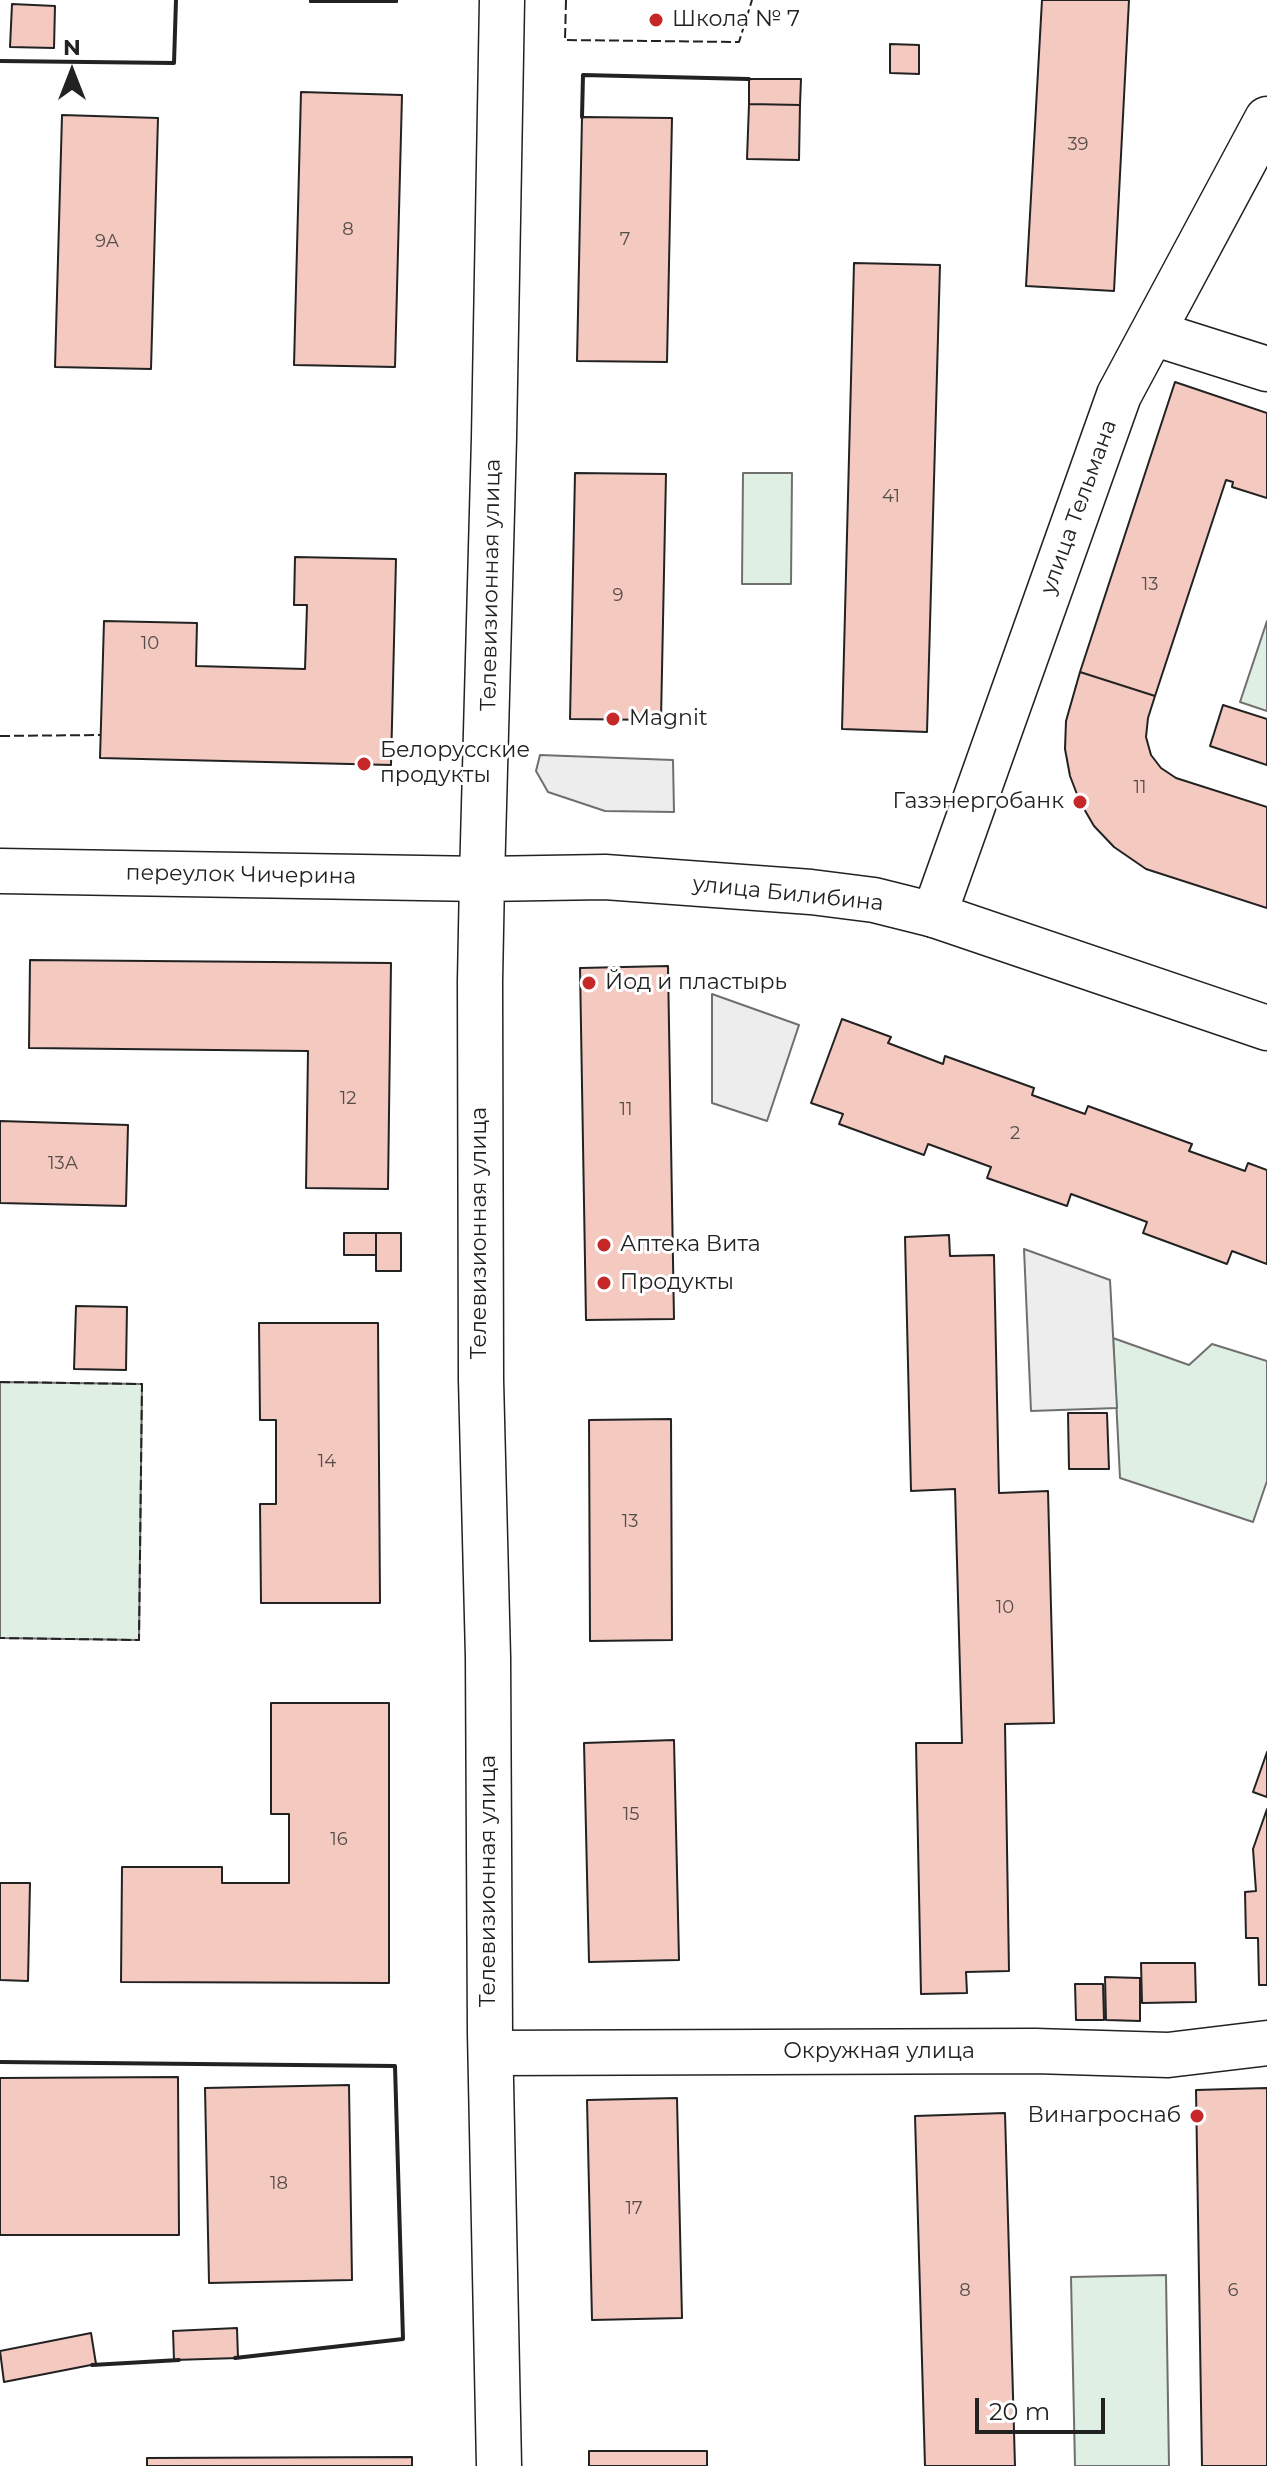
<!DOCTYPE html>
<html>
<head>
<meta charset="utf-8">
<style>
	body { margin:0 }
	#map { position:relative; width:1267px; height:2466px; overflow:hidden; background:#fff; font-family:Montserrat,sans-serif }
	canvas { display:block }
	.north { position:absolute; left:32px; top:32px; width:80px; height:80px; -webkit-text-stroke:6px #fff; paint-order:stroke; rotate:0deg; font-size:22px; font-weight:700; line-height:32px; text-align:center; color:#222 }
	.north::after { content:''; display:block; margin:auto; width:28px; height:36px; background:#222; clip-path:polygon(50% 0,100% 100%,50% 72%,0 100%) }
	.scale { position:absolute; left:975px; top:2398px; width:130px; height:36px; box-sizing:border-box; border:4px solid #222; border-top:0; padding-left:10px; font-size:24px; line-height:28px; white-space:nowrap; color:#222; -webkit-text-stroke:6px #fff; paint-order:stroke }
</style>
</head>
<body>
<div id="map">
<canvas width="1267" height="2466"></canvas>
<div class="north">N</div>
<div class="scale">20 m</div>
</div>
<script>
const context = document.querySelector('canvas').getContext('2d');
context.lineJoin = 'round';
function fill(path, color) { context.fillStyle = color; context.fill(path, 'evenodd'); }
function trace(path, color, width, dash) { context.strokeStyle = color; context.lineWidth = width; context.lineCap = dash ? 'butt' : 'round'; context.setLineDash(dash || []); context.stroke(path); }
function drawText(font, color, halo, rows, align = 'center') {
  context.font = font + ' Montserrat,sans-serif'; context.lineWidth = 6; context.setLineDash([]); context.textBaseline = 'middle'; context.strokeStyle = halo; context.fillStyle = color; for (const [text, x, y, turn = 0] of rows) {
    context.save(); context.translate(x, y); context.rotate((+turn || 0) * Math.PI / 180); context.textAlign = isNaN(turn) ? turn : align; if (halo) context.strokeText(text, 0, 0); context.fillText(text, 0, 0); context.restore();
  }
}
const green = new Path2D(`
	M 743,473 L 792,473 L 791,584 L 742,584 Z
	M 1267,621 L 1267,711 L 1240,702 Z
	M 1113,1338 L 1189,1365 L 1212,1344 L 1267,1361 L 1267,1481 L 1253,1522 L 1120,1478 Z
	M 0,1382 L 142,1384 L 139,1640 L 0,1638 Z
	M 1166,2275 L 1169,2466 L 1075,2466 L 1071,2277 Z`);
const parking = new Path2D(`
	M 540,755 L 673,760 L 674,812 L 605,811 L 548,792 L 536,771 Z
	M 712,994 L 799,1025 L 767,1121 L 712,1103 Z
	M 1024,1249 L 1110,1280 L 1117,1408 L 1031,1411 Z`);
const building = new Path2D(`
	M 310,0 L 397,0 L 397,2 L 310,2 Z
	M 1042,0 L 1129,0 L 1114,291 L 1026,286 Z
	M 12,4 L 55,6 L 54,48 L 10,47 Z
	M 890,44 L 919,45 L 919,74 L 890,73 Z
	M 749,79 L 801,79 L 800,105 L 749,104 Z
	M 301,92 L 402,95 L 395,367 L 294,365 Z
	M 749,104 L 800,105 L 799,160 L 747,159 Z
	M 62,115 L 158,118 L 151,369 L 55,367 Z
	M 582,117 L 672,118 L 667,362 L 577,361 Z
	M 854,263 L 940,265 L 927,732 L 842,729 Z
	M 1175,382 L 1267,413 L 1267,498 L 1232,487 L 1233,482 L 1226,480 L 1155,696 L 1080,672 Z
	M 575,473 L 666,474 L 661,720 L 570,719 Z
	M 295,557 L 396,559 L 391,765 L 100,758 L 104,621 L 197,623 L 196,666 L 305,669 L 307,605 L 294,605 Z
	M 1080,672 L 1155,696 L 1148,718 L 1146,737 L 1151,755 L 1161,768 L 1176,778 L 1267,807 L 1267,908 L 1146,869 L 1114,847 L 1094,826 L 1080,802 L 1070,776 L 1065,749 L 1066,721 Z
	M 1223,705 L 1267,719 L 1267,765 L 1210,746 Z
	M 30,960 L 391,963 L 388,1189 L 306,1188 L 308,1051 L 29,1048 Z
	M 668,966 L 674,1319 L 586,1320 L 580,968 Z
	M 842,1019 L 891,1037 L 888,1043 L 943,1064 L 945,1056 L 1034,1088 L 1032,1095 L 1085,1114 L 1088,1106 L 1192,1144 L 1189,1151 L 1245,1171 L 1248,1163 L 1267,1170 L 1267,1264 L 1232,1251 L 1227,1264 L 1143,1233 L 1147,1222 L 1071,1194 L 1067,1206 L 987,1178 L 991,1167 L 928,1144 L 924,1155 L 839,1124 L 843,1114 L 811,1103 Z
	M 0,1121 L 128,1125 L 126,1206 L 0,1203 Z
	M 344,1233 L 376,1233 L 376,1255 L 344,1255 Z
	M 376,1233 L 401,1233 L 401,1271 L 376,1271 Z
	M 949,1235 L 950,1256 L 994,1255 L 999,1493 L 1048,1491 L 1054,1723 L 1005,1724 L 1009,1971 L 966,1972 L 967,1993 L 921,1994 L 916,1743 L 962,1743 L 955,1489 L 911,1491 L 905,1237 Z
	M 76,1306 L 127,1307 L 126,1370 L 74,1369 Z
	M 259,1323 L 378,1323 L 380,1603 L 261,1603 L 260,1504 L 276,1504 L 276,1420 L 260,1420 Z
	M 1068,1413 L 1107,1413 L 1109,1469 L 1069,1469 Z
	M 671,1419 L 672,1640 L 590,1641 L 589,1420 Z
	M 271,1703 L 389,1703 L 389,1983 L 121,1982 L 122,1867 L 222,1867 L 222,1883 L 289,1883 L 289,1814 L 271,1814 Z
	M 674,1740 L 679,1960 L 589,1962 L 584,1743 Z
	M 1267,1752 L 1267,1797 L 1253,1792 Z
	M 1267,1809 L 1267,1985 L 1259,1985 L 1258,1938 L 1246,1938 L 1245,1892 L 1256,1891 L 1253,1849 Z
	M 0,1883 L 30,1883 L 28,1981 L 0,1980 Z
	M 1141,1963 L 1195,1963 L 1196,2002 L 1142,2003 Z
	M 1105,1977 L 1140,1978 L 1140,2021 L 1106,2020 Z
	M 1075,1984 L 1103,1984 L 1104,2020 L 1076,2020 Z
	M 178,2077 L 179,2235 L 0,2235 L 0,2078 Z
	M 349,2085 L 352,2280 L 209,2283 L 205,2088 Z
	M 1267,2088 L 1267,2466 L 1202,2466 L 1196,2090 Z
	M 677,2098 L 682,2318 L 592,2320 L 587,2100 Z
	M 1005,2113 L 1015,2466 L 925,2466 L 915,2116 Z
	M 237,2328 L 238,2358 L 174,2360 L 173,2331 Z
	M 91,2333 L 96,2364 L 4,2382 L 0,2351 Z
	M 589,2451 L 707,2451 L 707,2466 L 589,2466 Z
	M 412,2457 L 412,2466 L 147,2466 L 147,2458 Z`);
const minor = new Path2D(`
	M 1153,333 L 1267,369
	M 0,871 L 482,879 L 494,438 L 502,0
	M 934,915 L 1119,395 L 1267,119
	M 491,2053 L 1035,2051 L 1168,2055 L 1267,2043`);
const major = new Path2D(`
	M 499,2466 L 490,2033 L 488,1657 L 481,1380 L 480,981 L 482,879 L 605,877 L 811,892 L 874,900 L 934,915 L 1267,1028`);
const fence = new Path2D(`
	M 566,0 L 565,40 L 739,42 L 752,0
	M 0,736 L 101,735
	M 0,1382 L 142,1384 L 139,1640 L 0,1638`);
const wall = new Path2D(`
	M 0,61 L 174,63 L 176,0
	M 582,117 L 583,75 L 749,79
	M 0,2062 L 395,2066 L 403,2339 L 235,2358
	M 92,2365 L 179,2360`);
const markers = [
	[656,20,8,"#c62828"],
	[613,719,8,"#c62828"],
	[364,764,8,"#c62828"],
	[1080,802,8,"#c62828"],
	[589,983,8,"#c62828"],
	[604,1245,8,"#c62828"],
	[604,1283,8,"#c62828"],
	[1197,2116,8,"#c62828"]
];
const numberNames = [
	["39",1078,145],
	["8",348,230],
	["7",625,240],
	["9А",107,242],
	["41",891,497],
	["13",1150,585],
	["9",618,596],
	["10",150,644],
	["11",1140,788],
	["12",348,1099],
	["11",626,1110],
	["2",1015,1134],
	["13А",63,1164],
	["14",327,1462],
	["13",630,1522],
	["10",1005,1608],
	["15",631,1815],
	["16",339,1840],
	["18",279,2184],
	["17",634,2209],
	["8",965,2291],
	["6",1233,2291]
];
const poiNames = [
	["Школа № 7",672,20],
	["Magnit",629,719],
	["Белорусские",380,751],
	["продукты",380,776],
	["Газэнергобанк",1064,802,"right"],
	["Йод и пластырь",605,983],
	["Аптека Вита",620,1245],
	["Продукты",620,1283],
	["Винагроснаб",1181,2116,"right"]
];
const streetNames = [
	["улица Тельмана",1079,507,-70],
	["Телевизионная улица",491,585,-89],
	["переулок Чичерина",241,875,1],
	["улица Билибина",788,894,6],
	["Телевизионная улица",480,1233,-90],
	["Телевизионная улица",489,1881,-90],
	["Окружная улица",879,2052]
];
fill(green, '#e0efe3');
trace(green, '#6f6f6f', 2);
fill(parking, '#ededed');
trace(parking, '#6f6f6f', 2);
fill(building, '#f3c9c0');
trace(building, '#222', 2);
trace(minor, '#222', 47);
trace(major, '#222', 47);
trace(minor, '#fff', 44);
trace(major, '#fff', 44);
trace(fence, '#222', 2, [10, 4]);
trace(wall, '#222', 4);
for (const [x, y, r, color] of markers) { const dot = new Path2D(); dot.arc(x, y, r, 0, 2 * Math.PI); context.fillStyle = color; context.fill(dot); trace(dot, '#fff', 3); }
drawText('18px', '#564c4a', null, numberNames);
drawText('22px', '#222', '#fff', poiNames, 'left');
drawText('22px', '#222', '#fff', streetNames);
</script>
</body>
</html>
